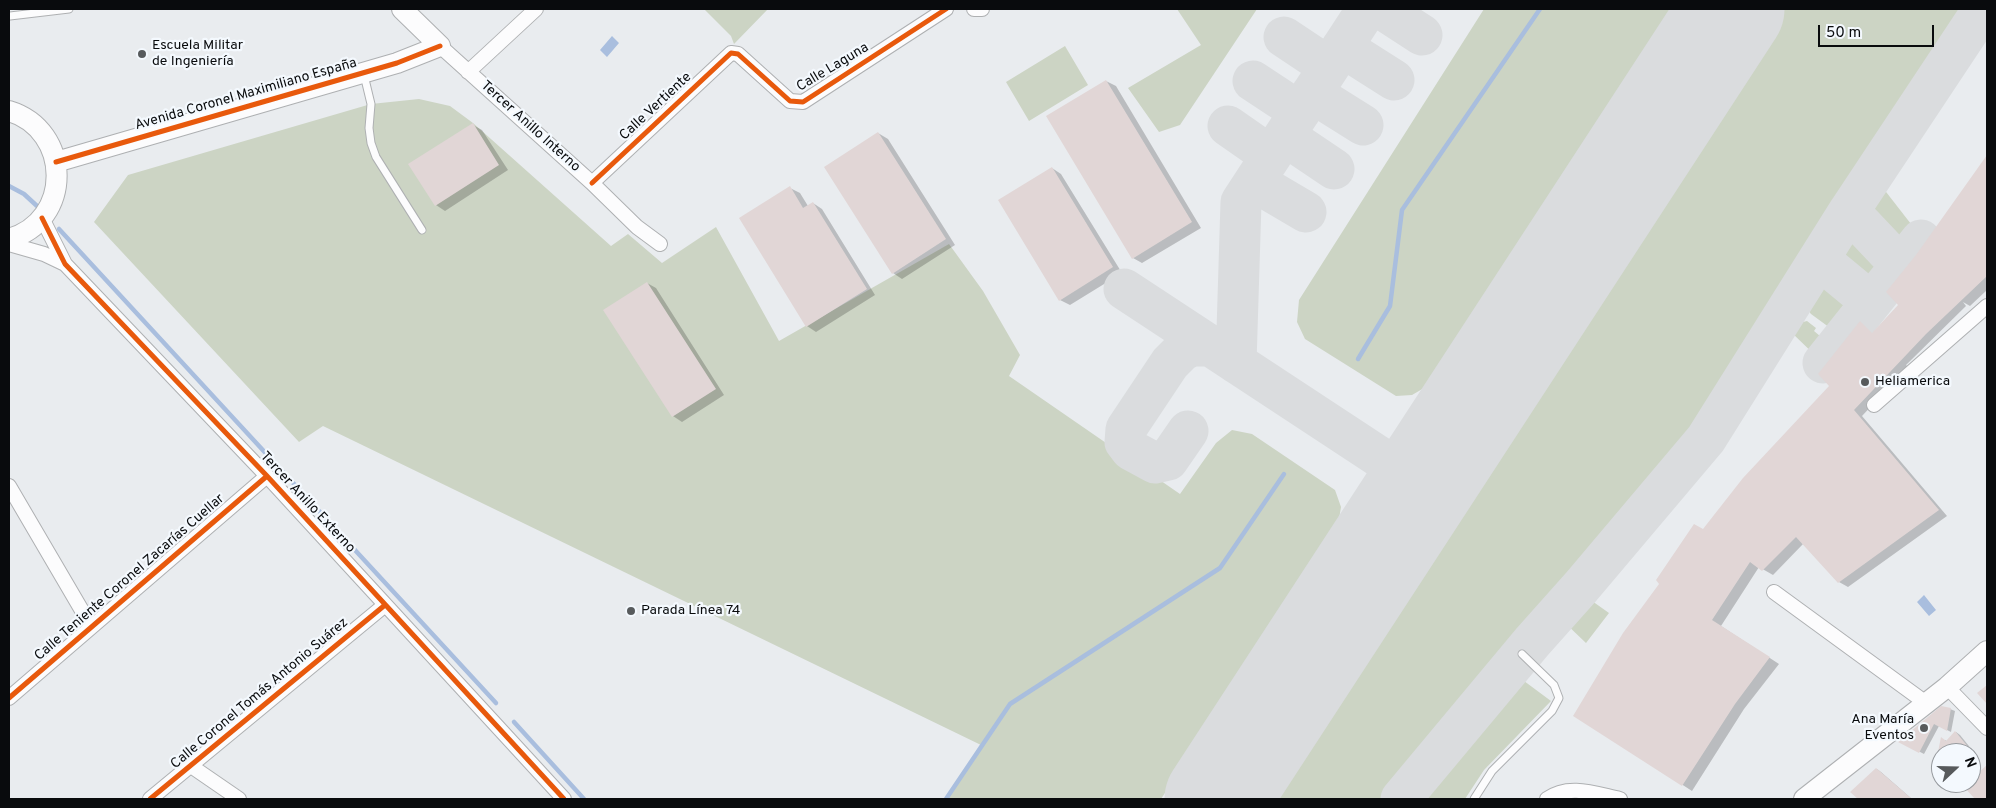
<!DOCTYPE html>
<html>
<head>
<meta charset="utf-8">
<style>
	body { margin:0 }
	#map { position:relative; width:1996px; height:808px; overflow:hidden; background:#e9ecef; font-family:Overpass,sans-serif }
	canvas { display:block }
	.frame { position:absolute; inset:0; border:10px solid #090b0d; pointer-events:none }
	.north { position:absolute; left:1931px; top:743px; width:50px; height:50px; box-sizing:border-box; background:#f4f9fe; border:1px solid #969a9e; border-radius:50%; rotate:69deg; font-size:14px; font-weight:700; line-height:20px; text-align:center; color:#090b0d }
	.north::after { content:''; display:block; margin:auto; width:18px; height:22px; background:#575a5c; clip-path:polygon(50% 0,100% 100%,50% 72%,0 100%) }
	.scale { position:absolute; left:1818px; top:25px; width:116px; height:22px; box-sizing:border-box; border:2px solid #090b0d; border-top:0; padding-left:6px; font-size:15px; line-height:18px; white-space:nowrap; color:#090b0d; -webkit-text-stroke:4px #f4f9fe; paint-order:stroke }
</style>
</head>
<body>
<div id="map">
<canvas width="1996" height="808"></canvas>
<div class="frame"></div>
<div class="north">N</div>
<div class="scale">50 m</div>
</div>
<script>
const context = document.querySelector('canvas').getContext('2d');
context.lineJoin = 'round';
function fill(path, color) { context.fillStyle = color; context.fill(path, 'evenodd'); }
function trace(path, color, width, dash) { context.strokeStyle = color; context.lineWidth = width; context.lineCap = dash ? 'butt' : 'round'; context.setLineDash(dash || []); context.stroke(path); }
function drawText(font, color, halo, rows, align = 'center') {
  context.font = font + ' Overpass,sans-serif'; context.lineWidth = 4.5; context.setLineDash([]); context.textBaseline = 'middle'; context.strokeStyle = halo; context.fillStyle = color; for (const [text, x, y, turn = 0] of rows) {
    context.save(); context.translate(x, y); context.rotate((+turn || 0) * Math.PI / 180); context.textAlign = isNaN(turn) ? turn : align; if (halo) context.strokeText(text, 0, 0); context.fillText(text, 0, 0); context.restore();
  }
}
const green = new Path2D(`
	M 704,9 L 768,9 L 734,44 L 731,36 Z
	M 1177,9 L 1257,9 L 1180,125 L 1159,132 L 1128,88 L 1201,45 Z
	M 1484,9 L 1676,9 L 1431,384 L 1412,395 L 1396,396 L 1305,339 L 1297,322 L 1299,300 Z
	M 1777,9 L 1967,9 C 1911,94 1853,179 1799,265 C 1753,338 1711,415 1653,478 L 1384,799 L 1275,799 Z
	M 1065,46 L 1088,85 L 1029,121 L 1006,82 Z
	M 419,99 L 450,106 L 473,123 L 611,246 L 628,234 L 662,263 L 716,227 L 779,341 L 949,244 L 983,291 L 1020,355 L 1009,376 L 1180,494 L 1216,443 L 1232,430 L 1252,434 L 1335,490 L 1341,507 L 1337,531 L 1161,799 L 946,799 L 981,745 L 323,426 L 299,442 L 94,222 L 128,175 L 371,104 Z
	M 1883,188 L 1918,233 L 1904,248 L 1894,247 L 1865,215 Z
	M 1853,232 L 1885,265 L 1880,280 L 1869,294 L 1833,261 Z
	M 1827,274 L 1860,305 L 1837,333 L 1811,314 L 1804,305 Z
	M 1807,321 L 1816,328 L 1814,331 L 1832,346 L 1821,361 L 1792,333 L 1799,323 Z
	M 1585,596 L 1609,613 L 1586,643 L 1563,621 Z
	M 1520,678 L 1551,701 L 1484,770 L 1465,799 L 1419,799 Z`);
const water = new Path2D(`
	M 612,36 L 619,43 L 607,57 L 600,50 Z
	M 1924,595 L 1936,610 L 1929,616 L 1917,602 Z`);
const shadow = new Path2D(`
	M 1106,81 L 1116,86 L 1201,228 L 1142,263 L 1133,258 Z
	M 473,125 L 482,130 L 508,170 L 445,211 L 436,205 Z
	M 878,133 L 888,139 L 955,245 L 902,279 L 893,273 Z
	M 1987,157 L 1987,290 L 1970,306 L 1963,302 L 1966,306 L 1906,365 L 1908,367 L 1862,416 L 1947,516 L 1848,587 L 1839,582 L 1804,543 L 1773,575 L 1759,567 L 1721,626 L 1779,664 L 1744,709 L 1692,791 L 1575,715 L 1703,530 L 1831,386 L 1861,323 L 1874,333 L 1899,305 L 1918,254 Z
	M 1052,168 L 1061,174 L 1122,273 L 1070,305 L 1060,300 Z
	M 790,188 L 800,193 L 808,206 L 813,203 L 822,209 L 875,295 L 816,332 L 807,326 Z
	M 647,283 L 656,288 L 724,395 L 682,422 L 673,416 Z
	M 1950,709 L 1955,711 L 1951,732 L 1939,726 L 1924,754 L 1901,742 Z
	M 1956,732 L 1960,735 L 1977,756 L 1971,766 L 1971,753 L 1941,753 L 1941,759 L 1938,756 L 1942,739 L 1947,741 Z
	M 1877,769 L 1881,772 L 1912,799 L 1860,799 L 1852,792 Z`);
const stream = new Path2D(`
	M 9,186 L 24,194 L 37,206
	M 59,229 L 496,703
	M 1358,359 L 1390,306 L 1402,210 L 1540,9
	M 514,722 L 584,799
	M 946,799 L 1010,704 L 1220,568 L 1284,474`);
const taxiway = new Path2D(`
	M 1382,9 L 1422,35
	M 1284,37 L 1329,67
	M 1342,47 L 1394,80
	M 1253,81 L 1300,112
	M 1312,93 L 1363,125
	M 1228,126 L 1271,156
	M 1285,136 L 1334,169
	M 1255,182 L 1306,212
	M 1849,211 L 1901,266
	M 1819,259 L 1871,302
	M 1124,289 L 1422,485
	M 1236,363 L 1241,202 L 1367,9
	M 1823,363 L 1921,240
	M 1188,431 L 1168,460 L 1155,463 L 1131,450 L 1125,442 L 1126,429 L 1170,363 L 1182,351 L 1192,346 L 1212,346
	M 1401,799 L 1532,642 L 1581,587 L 1706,439 L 1849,211 L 1983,9`);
const runway = new Path2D(`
	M 1217,799 L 1732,9`);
const building = new Path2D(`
	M 1106,80 L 1192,222 L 1132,259 L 1046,116 Z
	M 473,123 L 499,165 L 435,206 L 408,164 Z
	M 878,132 L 946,239 L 892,274 L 824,167 Z
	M 1987,155 L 1987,276 L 1926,334 L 1854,410 L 1939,510 L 1838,583 L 1796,537 L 1762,571 L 1750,562 L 1712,620 L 1770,657 L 1735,704 L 1682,786 L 1573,716 L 1623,633 L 1659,584 L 1656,580 L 1694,524 L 1703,529 L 1743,478 L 1829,386 L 1818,374 L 1860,321 L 1872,333 L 1898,305 L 1886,292 L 1916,255 Z
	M 1052,167 L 1113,267 L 1059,301 L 998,200 Z
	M 790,186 L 803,208 L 813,202 L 867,289 L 806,327 L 739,218 Z
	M 647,282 L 716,389 L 672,417 L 603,310 Z
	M 1987,685 L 1987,704 L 1977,693 Z
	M 1941,706 L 1951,708 L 1947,731 L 1934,724 L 1919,753 L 1898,742 Z
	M 1955,731 L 1973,753 L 1941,753 L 1941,761 L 1937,757 L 1941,737 L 1946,741 Z
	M 1987,765 L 1987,799 L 1975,799 L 1963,786 L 1967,783 L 1971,783 L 1971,779 Z
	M 1876,768 L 1912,799 L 1858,799 L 1850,792 Z`);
const lane = new Path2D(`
	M 10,16 L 69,9
	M 364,75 L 371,104 L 369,128 L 371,143 L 376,157 L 422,230
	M 1474,799 L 1492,771 L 1552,711 L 1559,698 L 1554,685 L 1522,654`);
const street = new Path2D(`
	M 974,9 L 982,9
	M 440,46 L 592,183 L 637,227 L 660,244
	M 468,72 L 536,9
	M 592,183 L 731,53 L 738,54 L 790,101 L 803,102 L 946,9
	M 42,218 L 65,264 L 267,476 L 564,799
	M 9,244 L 44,254 L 65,264
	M 1874,405 L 1987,306
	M 9,486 L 91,626
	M 1774,592 L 1926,703
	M 1947,687 L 1987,728
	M 9,698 L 267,476
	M 191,766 L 239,799
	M 150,799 L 385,605
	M 1547,799 C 1569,783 1596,794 1620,799`);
const secondary = new Path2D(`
	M 9,111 C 72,130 73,221 9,239
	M 56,162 L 397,63 L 440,46 L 402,9
	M 1804,799 L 1947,687 L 1987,651`);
const cycleway = new Path2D(`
	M 56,162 L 397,63 L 440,46
	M 592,183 L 731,53 L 738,54 L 790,101 L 803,102 L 946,9
	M 42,218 L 65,264 L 267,476 L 564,799
	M 9,698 L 267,476
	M 150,799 L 385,605`);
const markers = [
	[142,54,5,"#575a5c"],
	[1865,382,5,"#575a5c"],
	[631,611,5,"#575a5c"],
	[1924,728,5,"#575a5c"]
];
const poiNames = [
	["Escuela Militar",152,46],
	["de Ingeniería",152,62],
	["Heliamerica",1875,382],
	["Parada Línea 74",641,611],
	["Ana María",1914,720,"right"],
	["Eventos",1914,736,"right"]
];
const streetNames = [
	["Calle Laguna",833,68,-31],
	["Avenida Coronel Maximiliano España",246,95,-16],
	["Calle Vertiente",656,107,-43],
	["Tercer Anillo Interno",530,127,42],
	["Tercer Anillo Externo",307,503,47],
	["Calle Teniente Coronel Zacarías Cuellar",130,578,-41],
	["Calle Coronel Tomás Antonio Suárez",260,694,-40]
];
fill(green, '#ccd4c4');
fill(water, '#a9bede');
fill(shadow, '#0003');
trace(stream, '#a9bede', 4.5);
trace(taxiway, '#dadcde', 41);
trace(runway, '#dadcde', 105);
fill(building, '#e1d6d6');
trace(lane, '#aeb0b2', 9);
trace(street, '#aeb0b2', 16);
trace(secondary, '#aeb0b2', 22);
trace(lane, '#fcfcfd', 7);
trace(street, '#fcfcfd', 14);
trace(secondary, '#fcfcfd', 20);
trace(cycleway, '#e8590c', 5);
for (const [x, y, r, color] of markers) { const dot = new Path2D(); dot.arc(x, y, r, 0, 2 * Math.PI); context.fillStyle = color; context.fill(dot); trace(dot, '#f4f9fe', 2); }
drawText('14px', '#090b0d', '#f4f9fe', poiNames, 'left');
drawText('14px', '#090b0d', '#f4f9fe', streetNames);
</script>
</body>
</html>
